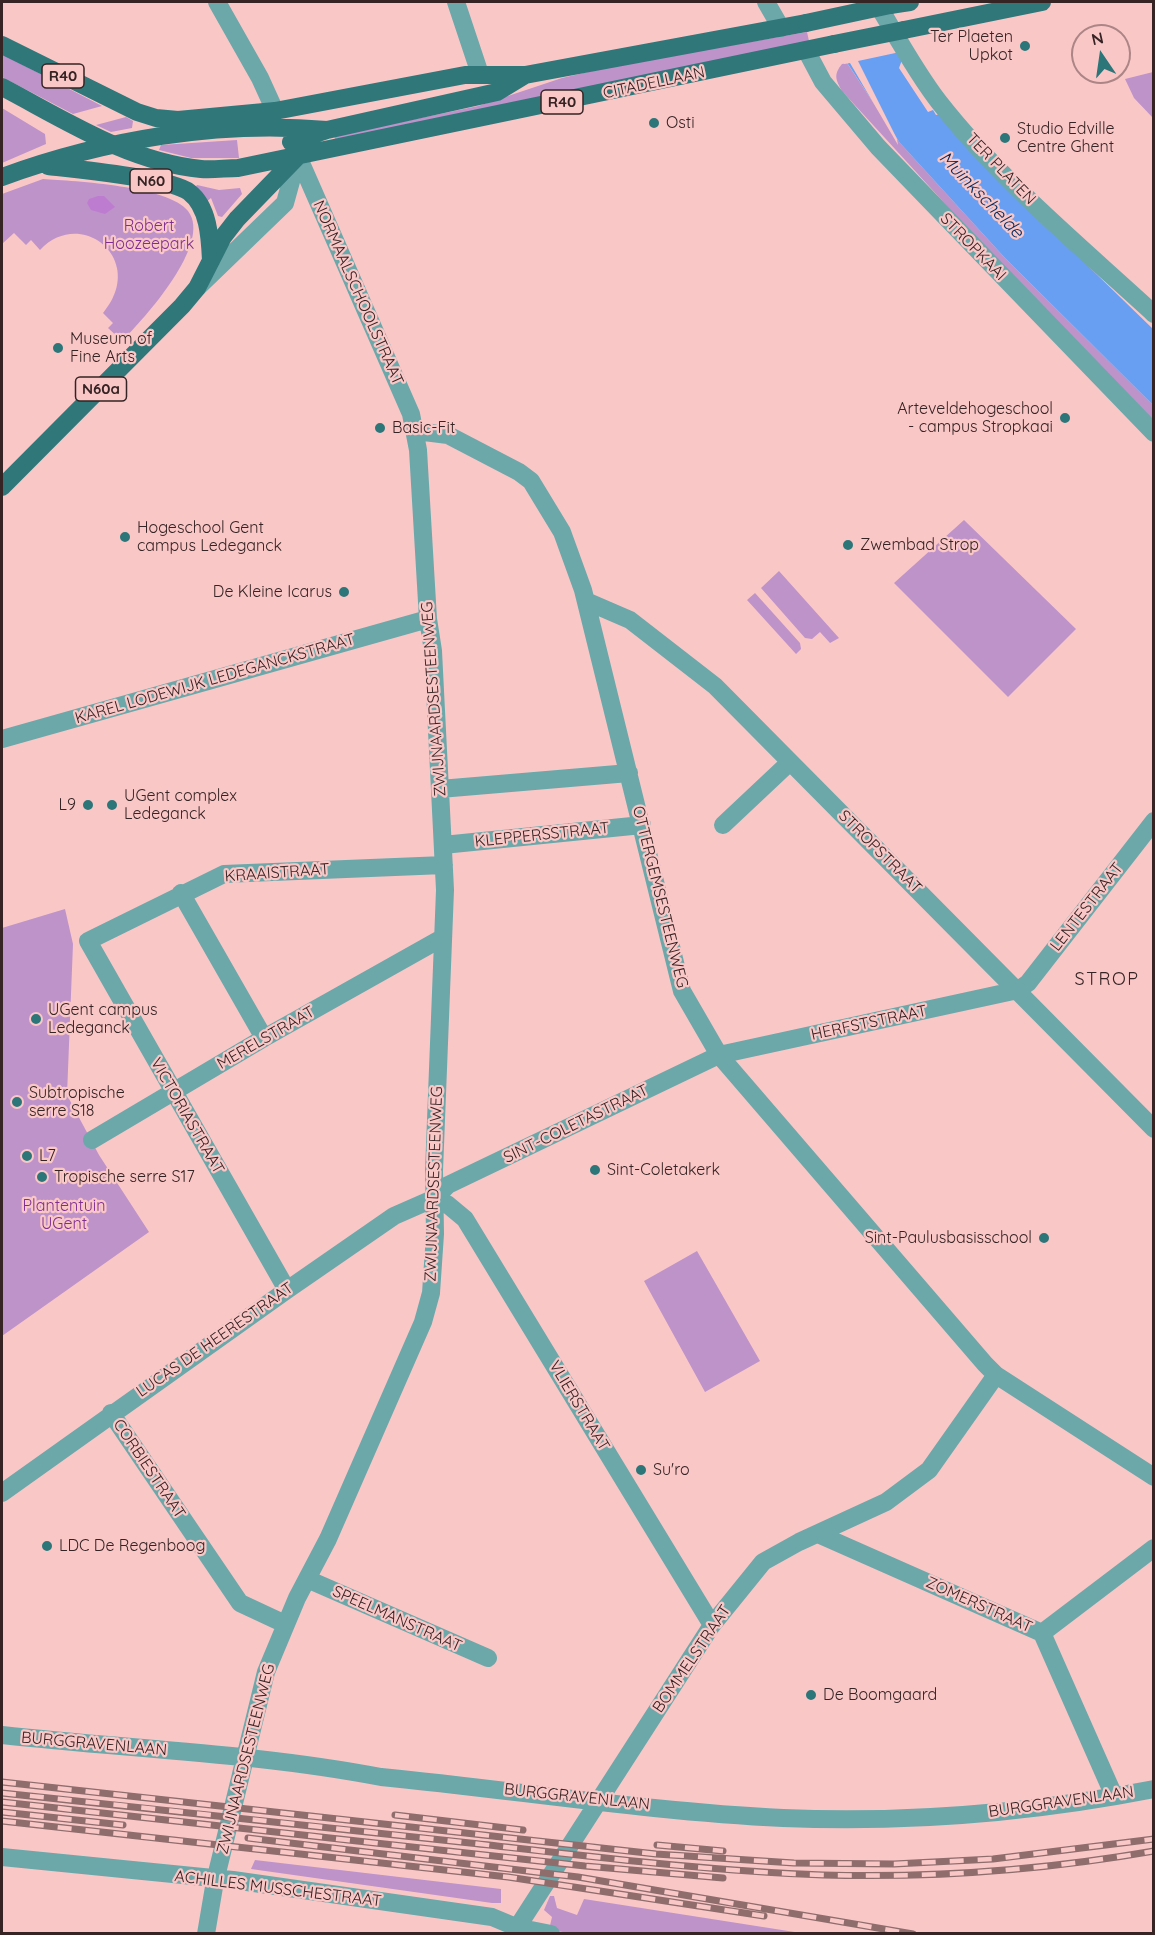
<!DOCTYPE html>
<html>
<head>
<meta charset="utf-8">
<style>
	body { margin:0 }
	#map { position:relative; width:1155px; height:1935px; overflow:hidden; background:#fac7c7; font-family:Quicksand,sans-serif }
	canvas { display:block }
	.frame { position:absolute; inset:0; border:3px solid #362323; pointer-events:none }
	.north { position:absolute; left:1071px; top:24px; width:60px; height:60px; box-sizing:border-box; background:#fac7c7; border:2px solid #ac8585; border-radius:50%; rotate:347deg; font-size:16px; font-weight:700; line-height:24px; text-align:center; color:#362323 }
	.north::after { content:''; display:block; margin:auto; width:21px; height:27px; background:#2c7679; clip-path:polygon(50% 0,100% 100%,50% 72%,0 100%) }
</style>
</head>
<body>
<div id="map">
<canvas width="1155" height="1935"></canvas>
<div class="frame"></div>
<div class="north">N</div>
</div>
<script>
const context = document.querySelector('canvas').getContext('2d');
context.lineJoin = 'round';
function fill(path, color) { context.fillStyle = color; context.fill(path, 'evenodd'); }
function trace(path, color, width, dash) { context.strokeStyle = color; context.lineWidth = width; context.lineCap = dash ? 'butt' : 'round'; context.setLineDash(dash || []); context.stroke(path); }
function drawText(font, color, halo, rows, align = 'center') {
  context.font = font + ' Quicksand,sans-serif'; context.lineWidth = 4.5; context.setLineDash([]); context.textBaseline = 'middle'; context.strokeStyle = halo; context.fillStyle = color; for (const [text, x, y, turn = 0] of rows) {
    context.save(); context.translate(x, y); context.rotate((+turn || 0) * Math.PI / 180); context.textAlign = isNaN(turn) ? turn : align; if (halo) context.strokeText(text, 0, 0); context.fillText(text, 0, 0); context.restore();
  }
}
const green = new Path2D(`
	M 807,32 L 809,41 L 336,142 L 334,136 L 478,106 L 562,78 L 618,65 Z
	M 2,54 L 102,106 L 73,114 L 2,77 Z
	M 847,63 L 900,143 L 1005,258 L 1153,405 L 1153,422 L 1001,265 L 842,91 C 836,80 833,75 842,64 Z
	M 1153,72 L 1154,72 L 1153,118 L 1134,98 L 1125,79 Z
	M 2,108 L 45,134 L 46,144 L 2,163 Z
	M 126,117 L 133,121 L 132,128 L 111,132 L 96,125 Z
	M 237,140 L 239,158 L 191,158 L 159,150 L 161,145 Z
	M 43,179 C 75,181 169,186 188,211 C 213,243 144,319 122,341 L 108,328 L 113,323 L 103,313 C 148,260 81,206 40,250 L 31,240 L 26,245 L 14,233 L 2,244 L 2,194 Z
	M 197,185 L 219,190 L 240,188 L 242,194 L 222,217 L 218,216 L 211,198 L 205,203 L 195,188 Z
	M 964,520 L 1076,629 L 1008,697 L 894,583 Z
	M 779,571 L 839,638 L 830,643 L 820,632 L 812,639 L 805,638 L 761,588 Z
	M 755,593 L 800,643 L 801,649 L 796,654 L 747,600 Z
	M 65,909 L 73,944 L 67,1095 L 99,1155 L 149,1232 L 2,1336 L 2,928 Z
	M 697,1251 L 760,1361 L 705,1392 L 644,1281 Z
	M 255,1860 L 501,1889 L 501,1903 L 492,1903 L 251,1869 Z
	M 550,1896 L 554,1896 L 557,1908 L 577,1915 L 584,1899 L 801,1933 L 570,1933 L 549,1930 L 552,1917 L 544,1910 Z`);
const forest = new Path2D(`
	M 98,196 L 104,196 L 115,207 L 105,214 L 91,210 L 87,203 L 89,199 Z`);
const water = new Path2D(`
	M 807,2 L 864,2 L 902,60 L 899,68 L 928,112 L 933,110 L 936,115 L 941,114 L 989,170 L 1153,329 L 1153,405 L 1005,258 L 900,143 Z`);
const pier = new Path2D(`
	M 804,2 L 868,2 L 900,52 L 858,61 L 897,139 L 898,145 L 850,63 L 844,64 Z`);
const minor = new Path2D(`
	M 217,2 L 260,78 L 275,111
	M 456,2 L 480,74
	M 766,2 L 781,28
	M 876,2 C 896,35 915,71 939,102 C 1001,181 1080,246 1154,314
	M 806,50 L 823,82 L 878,147 L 1154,433
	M 198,287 L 285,203 L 298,156
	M 416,431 L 448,435 L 519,472 L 531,481 L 562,532 L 583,590 L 682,991 L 719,1055 L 985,1364 L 996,1375 L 1154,1477
	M 586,601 L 630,620 L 715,686 L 1154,1129
	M 2,739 L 428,619
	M 440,789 L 629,773
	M 723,825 L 790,762
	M 443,845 L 642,825
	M 181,893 L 264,1038
	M 92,1140 L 264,1038 L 442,938
	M 435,1198 L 447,1204 L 465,1219 L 712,1625
	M 287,1290 L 88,941 L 224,874 L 444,865
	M 111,1413 L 240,1603 L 285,1624
	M 2,1493 L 287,1290 L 394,1216 L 435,1198 L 448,1185 L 719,1055 L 1018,990 L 1028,983 L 1154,821
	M 818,1534 L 1042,1633 L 1114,1796
	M 307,1579 L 488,1658
	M 1042,1633 L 1154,1548
	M 2,1735 C 128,1749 256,1753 381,1777 C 514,1790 651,1812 783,1818 C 907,1823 1032,1813 1154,1789
	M 2,1857 L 233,1880 L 492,1917 L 516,1927 L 551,1934
	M 206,1934 L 215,1881 L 266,1672 L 297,1598 L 328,1539 L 423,1322 L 431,1293 L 435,1234 L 434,1171 L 445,890 L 433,651 L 428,619 L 418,450 L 411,414 L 298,156
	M 513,1934 L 712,1625 L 763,1562 L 799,1542 L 886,1502 L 929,1470 L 996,1375`);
const major = new Path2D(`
	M 890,5 L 910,2
	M 904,30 L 1042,2
	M 2,45 L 137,112 L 156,118 L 178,120 L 275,111 L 465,75 L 525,75 L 806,23
	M 2,87 C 65,120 129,162 201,169 C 213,170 226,168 238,168 L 834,44
	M 291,142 L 327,130 L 497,92 L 525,75
	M 48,166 C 75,169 171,178 189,192 C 209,207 210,239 211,261
	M 2,177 C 103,140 218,120 327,130
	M 2,487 L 182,306 L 197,288 L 223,237 L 237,219 L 298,156`);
const rail = new Path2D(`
	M 2,1782 L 656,1854 L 794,1863 L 894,1864 L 993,1859 L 1154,1839
	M 2,1793 C 158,1809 314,1826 470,1843 C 588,1856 705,1871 823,1875 C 934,1878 1045,1870 1154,1851
	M 2,1802 L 585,1866 L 723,1878
	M 2,1812 L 123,1825
	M 395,1815 L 523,1830
	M 2,1821 L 508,1877 L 764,1916
	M 248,1838 L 578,1877 L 913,1934
	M 657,1845 L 723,1851`);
const majorBridge = new Path2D(`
	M 806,23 L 890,5
	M 834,44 L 904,30`);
const markers = [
	[1025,46,6,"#2c7679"],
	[654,123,6,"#2c7679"],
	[1005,138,6,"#2c7679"],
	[58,348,6,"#2c7679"],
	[1065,418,6,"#2c7679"],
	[380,428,6,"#2c7679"],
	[125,537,6,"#2c7679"],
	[848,545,6,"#2c7679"],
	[344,592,6,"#2c7679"],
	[88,805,6,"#2c7679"],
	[112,805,6,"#2c7679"],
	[36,1019,6,"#2c7679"],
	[17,1102,6,"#2c7679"],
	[27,1156,6,"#2c7679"],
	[595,1170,6,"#2c7679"],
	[42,1177,6,"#2c7679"],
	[1044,1238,6,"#2c7679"],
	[641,1470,6,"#2c7679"],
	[47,1546,6,"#2c7679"],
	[811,1695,6,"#2c7679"]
];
const shields = [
	[63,76,42],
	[562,102,42],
	[151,181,42],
	[101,389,51]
];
const shieldNames = [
	["R40",63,76],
	["R40",562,102],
	["N60",151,181],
	["N60a",101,389]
];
const poiNames = [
	["Ter Plaeten",1013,37,"right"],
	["Upkot",1013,55,"right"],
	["Osti",666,123],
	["Studio Edville",1017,129],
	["Centre Ghent",1017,147],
	["Museum of",70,339],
	["Fine Arts",70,357],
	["Arteveldehogeschool",1053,409,"right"],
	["- campus Stropkaai",1053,427,"right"],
	["Basic-Fit",392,428],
	["Hogeschool Gent",137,528],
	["campus Ledeganck",137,546],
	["Zwembad Strop",860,545],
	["De Kleine Icarus",332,592,"right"],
	["UGent complex",124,796],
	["Ledeganck",124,814],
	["L9",76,805,"right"],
	["UGent campus",48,1010],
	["Ledeganck",48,1028],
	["Subtropische",29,1093],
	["serre S18",29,1111],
	["L7",39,1156],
	["Sint-Coletakerk",607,1170],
	["Tropische serre S17",54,1177],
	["Sint-Paulusbasisschool",1032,1238,"right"],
	["Su'ro",653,1470],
	["LDC De Regenboog",59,1546],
	["De Boomgaard",823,1695]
];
const streetNames = [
	["CITADELLAAN",654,83,-12],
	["TER PLATEN",1001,169,46],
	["STROPKAAI",973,247,46],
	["NORMAALSCHOOLSTRAAT",358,293,66],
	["KAREL LODEWIJK LEDEGANCKSTRAAT",215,679,-16],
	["ZWIJNAARDSESTEENWEG",434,699,-94],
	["KLEPPERSSTRAAT",542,835,-6],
	["STROPSTRAAT",880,852,45],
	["KRAAISTRAAT",277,873,-4],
	["OTTERGEMSESTEENWEG",660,897,76],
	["LENTESTRAAT",1087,907,-52],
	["HERFSTSTRAAT",869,1023,-12],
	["MERELSTRAAT",266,1038,-30],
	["VICTORIASTRAAT",187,1116,60],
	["SINT-COLETASTRAAT",576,1124,-26],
	["ZWIJNAARDSESTEENWEG",434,1184,-88],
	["LUCAS DE HEERESTRAAT",215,1340,-35],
	["VLIERSTRAAT",579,1406,59],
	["CORBIESTRAAT",149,1469,56],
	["ZOMERSTRAAT",979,1605,24],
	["SPEELMANSTRAAT",397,1619,24],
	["BOMMELSTRAAT",692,1659,-56],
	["BURGGRAVENLAAN",94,1744,5],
	["ZWIJNAARDSESTEENWEG",246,1759,-76],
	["BURGGRAVENLAAN",577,1797,6],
	["BURGGRAVENLAAN",1061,1802,-8],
	["ACHILLES MUSSCHESTRAAT",278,1889,7]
];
const parkNames = [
	["Robert",149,226],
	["Hoozeepark",149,244],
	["Plantentuin",64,1206],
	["UGent",64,1224]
];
const waterNames = [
	["Muinkschelde",981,195,46]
];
const neighbourhoodNames = [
	["STROP",1107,980]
];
fill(green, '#be93ca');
fill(forest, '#be7cd0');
fill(water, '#689ff3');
fill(pier, '#fac7c7');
trace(minor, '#6ca8aa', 18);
trace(major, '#30777a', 18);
trace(rail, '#8f6d6d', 7);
trace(rail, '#fac7c7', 4.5, [14]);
trace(majorBridge, '#30777a', 18);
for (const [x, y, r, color] of markers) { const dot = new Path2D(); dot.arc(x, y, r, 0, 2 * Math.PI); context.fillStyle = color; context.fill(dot); trace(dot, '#fac7c7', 2); }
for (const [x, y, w] of shields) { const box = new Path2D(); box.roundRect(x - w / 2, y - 12, w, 24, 4.5); context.fillStyle = '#fac7c7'; context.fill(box); trace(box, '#362323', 1.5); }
drawText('bold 15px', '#362323', null, shieldNames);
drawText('16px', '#362323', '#fac7c7', poiNames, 'left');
drawText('16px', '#362323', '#fac7c7', streetNames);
drawText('16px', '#7e2e92', '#fac7c7', parkNames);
drawText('italic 18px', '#072a5e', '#fac7c7', waterNames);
context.letterSpacing = '1.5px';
drawText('18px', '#362323', '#fac7c7', neighbourhoodNames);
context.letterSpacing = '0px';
</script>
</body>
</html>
